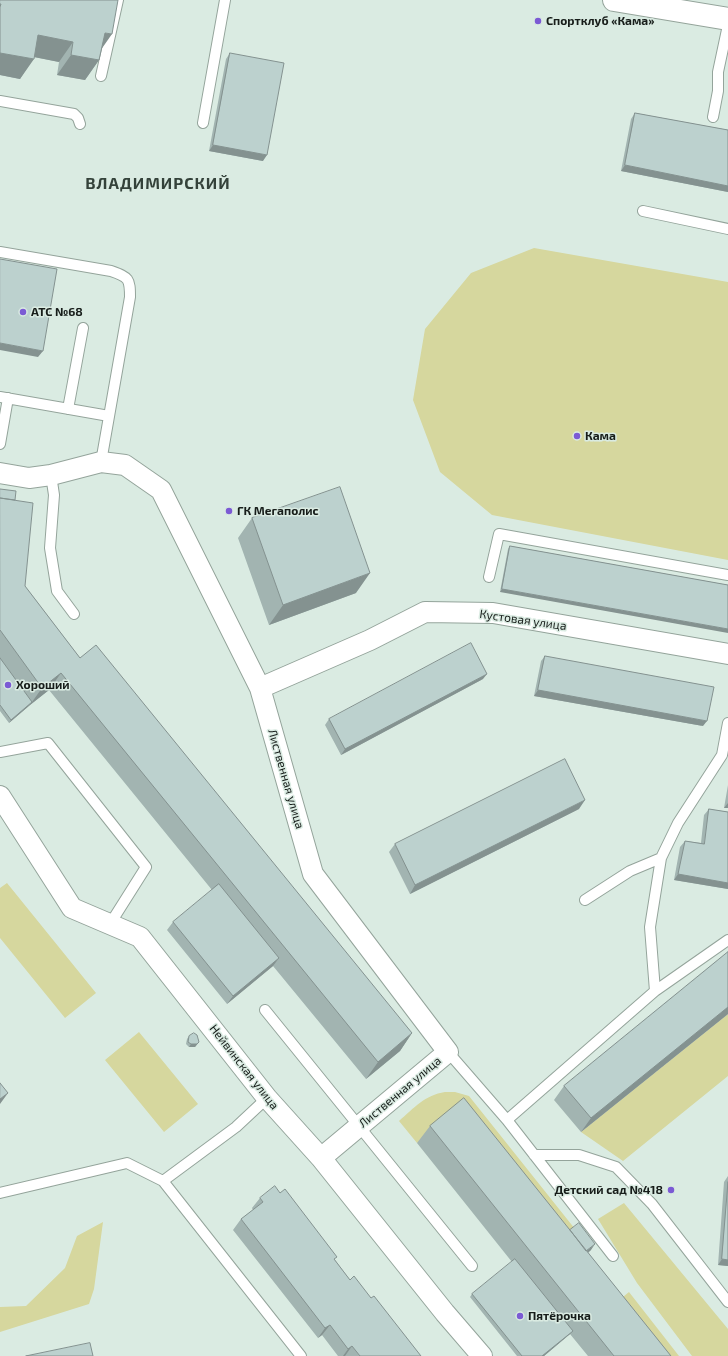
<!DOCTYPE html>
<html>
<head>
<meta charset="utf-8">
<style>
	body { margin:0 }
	canvas { display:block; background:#daebe2 }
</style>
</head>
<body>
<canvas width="728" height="1356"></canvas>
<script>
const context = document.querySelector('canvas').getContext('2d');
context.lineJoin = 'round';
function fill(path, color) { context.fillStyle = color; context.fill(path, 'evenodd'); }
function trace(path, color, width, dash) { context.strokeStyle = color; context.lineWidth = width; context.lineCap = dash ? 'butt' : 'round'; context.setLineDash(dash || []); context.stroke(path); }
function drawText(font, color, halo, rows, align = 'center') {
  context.font = font + ' "Exo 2",sans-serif'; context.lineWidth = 3; context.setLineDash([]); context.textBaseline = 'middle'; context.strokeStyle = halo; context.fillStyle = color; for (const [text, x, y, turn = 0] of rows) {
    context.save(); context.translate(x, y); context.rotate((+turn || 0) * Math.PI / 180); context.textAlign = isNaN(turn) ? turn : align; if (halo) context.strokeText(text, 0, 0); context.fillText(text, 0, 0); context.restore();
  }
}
const green = new Path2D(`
	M 534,248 L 728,282 L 728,560 L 492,515 L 440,472 L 413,400 L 425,329 L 471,273 Z
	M 7,883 L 96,993 L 65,1018 L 0,938 L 0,888 Z
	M 728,1014 L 728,1076 L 623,1161 L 581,1132 Z
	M 139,1032 L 198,1104 L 164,1132 L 105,1060 Z
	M 445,1092 L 455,1092 L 469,1096 L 575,1229 L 555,1245 L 452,1116 L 417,1143 L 399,1121 C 414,1108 425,1095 445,1092 Z
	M 624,1203 L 728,1329 L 728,1356 L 692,1356 L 637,1283 L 598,1219 Z
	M 103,1222 L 94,1289 L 89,1304 L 0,1332 L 0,1307 L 26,1306 L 65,1268 L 77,1236 Z
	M 629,1292 L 679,1356 L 644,1356 L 607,1310 Z`);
const service = new Path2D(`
	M 101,76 L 118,0
	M 0,101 L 74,114 L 78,118 L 80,124
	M 713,117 L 718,91 L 718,72 L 728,25
	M 203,123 L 225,0
	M 643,211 L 728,229
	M 0,252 L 111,271 C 129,277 130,279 130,297 L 101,462
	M 0,397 L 109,416
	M 68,409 L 83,328
	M 0,444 L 8,398
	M 51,475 L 54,495 L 50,548 L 57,591 L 74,614
	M 489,577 L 499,534 L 728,575
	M 0,752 L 48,743 L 146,867 L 110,924
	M 585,900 L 630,871 L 661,858
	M 655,991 L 650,927 L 661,858 L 678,823 L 722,755 L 728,723
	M 265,1010 L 472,1266
	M 448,1052 L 507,1120 L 613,1256
	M 507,1120 L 655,991 L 728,940
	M 534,1155 L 579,1155 L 616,1167 L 652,1204 L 728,1302
	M 163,1181 L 301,1356
	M 0,1193 L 127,1163 L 163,1181 L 236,1127 L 267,1098`);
const minor = new Path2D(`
	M 0,473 L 29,478 L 51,475 L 101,462 L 125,465 L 161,490 L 260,688 L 313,874 L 448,1052 L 321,1158
	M 260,688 L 370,640 L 425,612 L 493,613 L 728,654
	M 0,796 L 72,908 L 140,937 L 267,1098 L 321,1158 L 445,1313 L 482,1356`);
const secondary = new Path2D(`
	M 614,0 L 728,19`);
const wall = new Path2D(`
	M 0,0 L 101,49 L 99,60 L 85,80 L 57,75 L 59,62 L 34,57 L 20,79 L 0,75 Z
	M 230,53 L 263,161 L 209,151 L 226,59 Z
	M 635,113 L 728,130 L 728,192 L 621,171 L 631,119 Z
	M 0,489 L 15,500 L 25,586 L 80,658 L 412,1033 L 400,1051 L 366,1079 L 273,966 L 227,1004 L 167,930 L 173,922 L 212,890 L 49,690 L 30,705 L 9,723 L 0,711 Z
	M 252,518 L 356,593 L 269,625 L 238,538 Z
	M 510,546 L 728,585 L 500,592 L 508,549 Z
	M 545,656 L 703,726 L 534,696 L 541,661 Z
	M 483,679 L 341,755 L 325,725 L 329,719 Z
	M 728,785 L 728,808 L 724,808 Z
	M 579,809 L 410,894 L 389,852 L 395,844 Z
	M 709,809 L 728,812 L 728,889 L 674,880 L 680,847 L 685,841 L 701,843 L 704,815 Z
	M 728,952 L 728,1014 L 581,1132 L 554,1100 L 564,1086 Z
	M 189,1036 L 199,1042 L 195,1047 L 189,1047 L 186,1044 L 187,1039 Z
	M 430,1126 L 591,1250 L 588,1253 L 671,1356 L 588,1356 L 570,1334 L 544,1356 L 517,1356 L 470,1297 L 472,1294 L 512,1262 L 417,1143 Z
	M 728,1176 L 728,1266 L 718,1265 L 724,1182 Z
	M 260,1198 L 335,1260 L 350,1280 L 371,1298 L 421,1356 L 338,1356 L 322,1335 L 318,1338 L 233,1230 L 241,1219 L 253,1210 L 252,1208 Z`);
const shadedWall = new Path2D(`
	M 105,33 L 112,34 L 98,54 Z
	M 38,35 L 73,42 L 59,62 L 24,55 Z
	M 0,53 L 34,59 L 20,79 L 0,75 Z
	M 71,55 L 99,60 L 85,80 L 57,75 Z
	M 213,145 L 267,155 L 263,161 L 209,151 Z
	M 625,165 L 728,186 L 728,192 L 621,171 Z
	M 0,343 L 43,351 L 38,357 L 0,350 Z
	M 370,573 L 356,593 L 269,625 L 283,605 Z
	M 502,589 L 728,629 L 728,633 L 500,592 Z
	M 61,673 L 49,690 L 30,705 L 9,723 L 11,720 L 32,702 L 42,688 Z
	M 487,674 L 483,679 L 341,755 L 345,749 Z
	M 538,690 L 707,721 L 703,726 L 534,696 Z
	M 585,800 L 579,809 L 410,894 L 415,885 Z
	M 728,803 L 728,808 L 724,808 Z
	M 678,874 L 728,883 L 728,889 L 674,880 Z
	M 279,958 L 273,966 L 227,1004 L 233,996 Z
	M 728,1007 L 728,1014 L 581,1132 L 591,1118 Z
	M 412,1033 L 400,1051 L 366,1079 L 378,1062 Z
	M 199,1042 L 195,1047 L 189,1047 L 191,1044 Z
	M 8,1093 L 0,1104 L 0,1099 Z
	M 595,1244 L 591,1250 L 572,1265 L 576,1260 Z
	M 722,1259 L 728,1260 L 728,1266 L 718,1265 Z
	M 330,1325 L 322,1335 L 318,1338 L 325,1328 Z
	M 573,1331 L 570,1334 L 544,1356 L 542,1356 Z
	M 352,1346 L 345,1356 L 343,1356 L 348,1349 Z`);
const building = new Path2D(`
	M 0,0 L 118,0 L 112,34 L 105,33 L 99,60 L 71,55 L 73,42 L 38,35 L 34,59 L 0,53 L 0,7 L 1,4 L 0,4 Z
	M 230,53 L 284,63 L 267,155 L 213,145 Z
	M 635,113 L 728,130 L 728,186 L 625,165 Z
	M 0,259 L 57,269 L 43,351 L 0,343 Z
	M 340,487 L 370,573 L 283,605 L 252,518 Z
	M 0,489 L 16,491 L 15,500 L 0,498 Z
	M 0,498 L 33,503 L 25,586 L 80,658 L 96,645 L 412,1033 L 378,1062 L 61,673 L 42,688 L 0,630 Z
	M 510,546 L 728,585 L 728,629 L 502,589 Z
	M 471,643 L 487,674 L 345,749 L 329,719 Z
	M 545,656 L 714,687 L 707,721 L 538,690 Z
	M 0,658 L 32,702 L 11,720 L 0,705 Z
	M 565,759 L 585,800 L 415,885 L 395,844 Z
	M 709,809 L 728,812 L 728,883 L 678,874 L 685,841 L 704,844 Z
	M 219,884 L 279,958 L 233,996 L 173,922 Z
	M 728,952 L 728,1007 L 591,1118 L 564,1086 Z
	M 194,1033 L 197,1035 L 199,1042 L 197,1044 L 191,1044 L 188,1042 L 189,1036 Z
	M 0,1083 L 8,1093 L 0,1099 Z
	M 464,1098 L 671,1356 L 614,1356 L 430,1126 Z
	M 728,1182 L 728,1260 L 722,1259 Z
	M 275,1186 L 280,1193 L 285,1189 L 337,1257 L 334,1259 L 350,1280 L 354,1276 L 371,1298 L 374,1296 L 421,1356 L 360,1356 L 352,1346 L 348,1349 L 330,1325 L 325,1328 L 241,1219 L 263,1202 L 260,1198 Z
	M 579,1223 L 595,1244 L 586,1251 L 570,1230 Z
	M 515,1259 L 573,1331 L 542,1356 L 522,1356 L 472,1294 Z
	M 90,1343 L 93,1356 L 26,1356 Z`);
const markers = [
	[538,21,4,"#7b5ad4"],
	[23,312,4,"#7b5ad4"],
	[577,436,4,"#7b5ad4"],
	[229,511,4,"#7b5ad4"],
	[8,685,4,"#7b5ad4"],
	[671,1190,4,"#7b5ad4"],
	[520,1316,4,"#7b5ad4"]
];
const poiNames = [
	["Спортклуб «Кама»",546,21],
	["АТС №68",31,312],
	["Кама",585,436],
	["ГК Мегаполис",237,511],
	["Хороший",16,685],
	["Детский сад №418",663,1190,"right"],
	["Пятёрочка",528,1316]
];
const streetNames = [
	["Кустовая улица",523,620,8],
	["Лиственная улица",286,779,74],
	["Нейвинская улица",244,1067,52],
	["Лиственная улица",400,1092,-40]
];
const districtNames = [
	["ВЛАДИМИРСКИЙ",158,184]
];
fill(green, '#d6d79e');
trace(service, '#94a49b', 12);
trace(minor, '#94a49b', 22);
trace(secondary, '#94a49b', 24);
trace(service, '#fff', 10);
trace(minor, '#fff', 20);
trace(secondary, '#fff', 22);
fill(wall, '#a2b4b1');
fill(shadedWall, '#849290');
fill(building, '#bcd1ce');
trace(building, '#849290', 1);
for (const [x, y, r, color] of markers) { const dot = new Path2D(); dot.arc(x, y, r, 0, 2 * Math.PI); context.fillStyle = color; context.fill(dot); trace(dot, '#daebe2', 1.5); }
drawText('bold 12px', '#171d1a', '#daebe2', poiNames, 'left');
drawText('12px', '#171d1a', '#daebe2', streetNames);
context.letterSpacing = '1px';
drawText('bold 16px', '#34423a', '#daebe2', districtNames);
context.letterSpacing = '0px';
</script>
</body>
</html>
